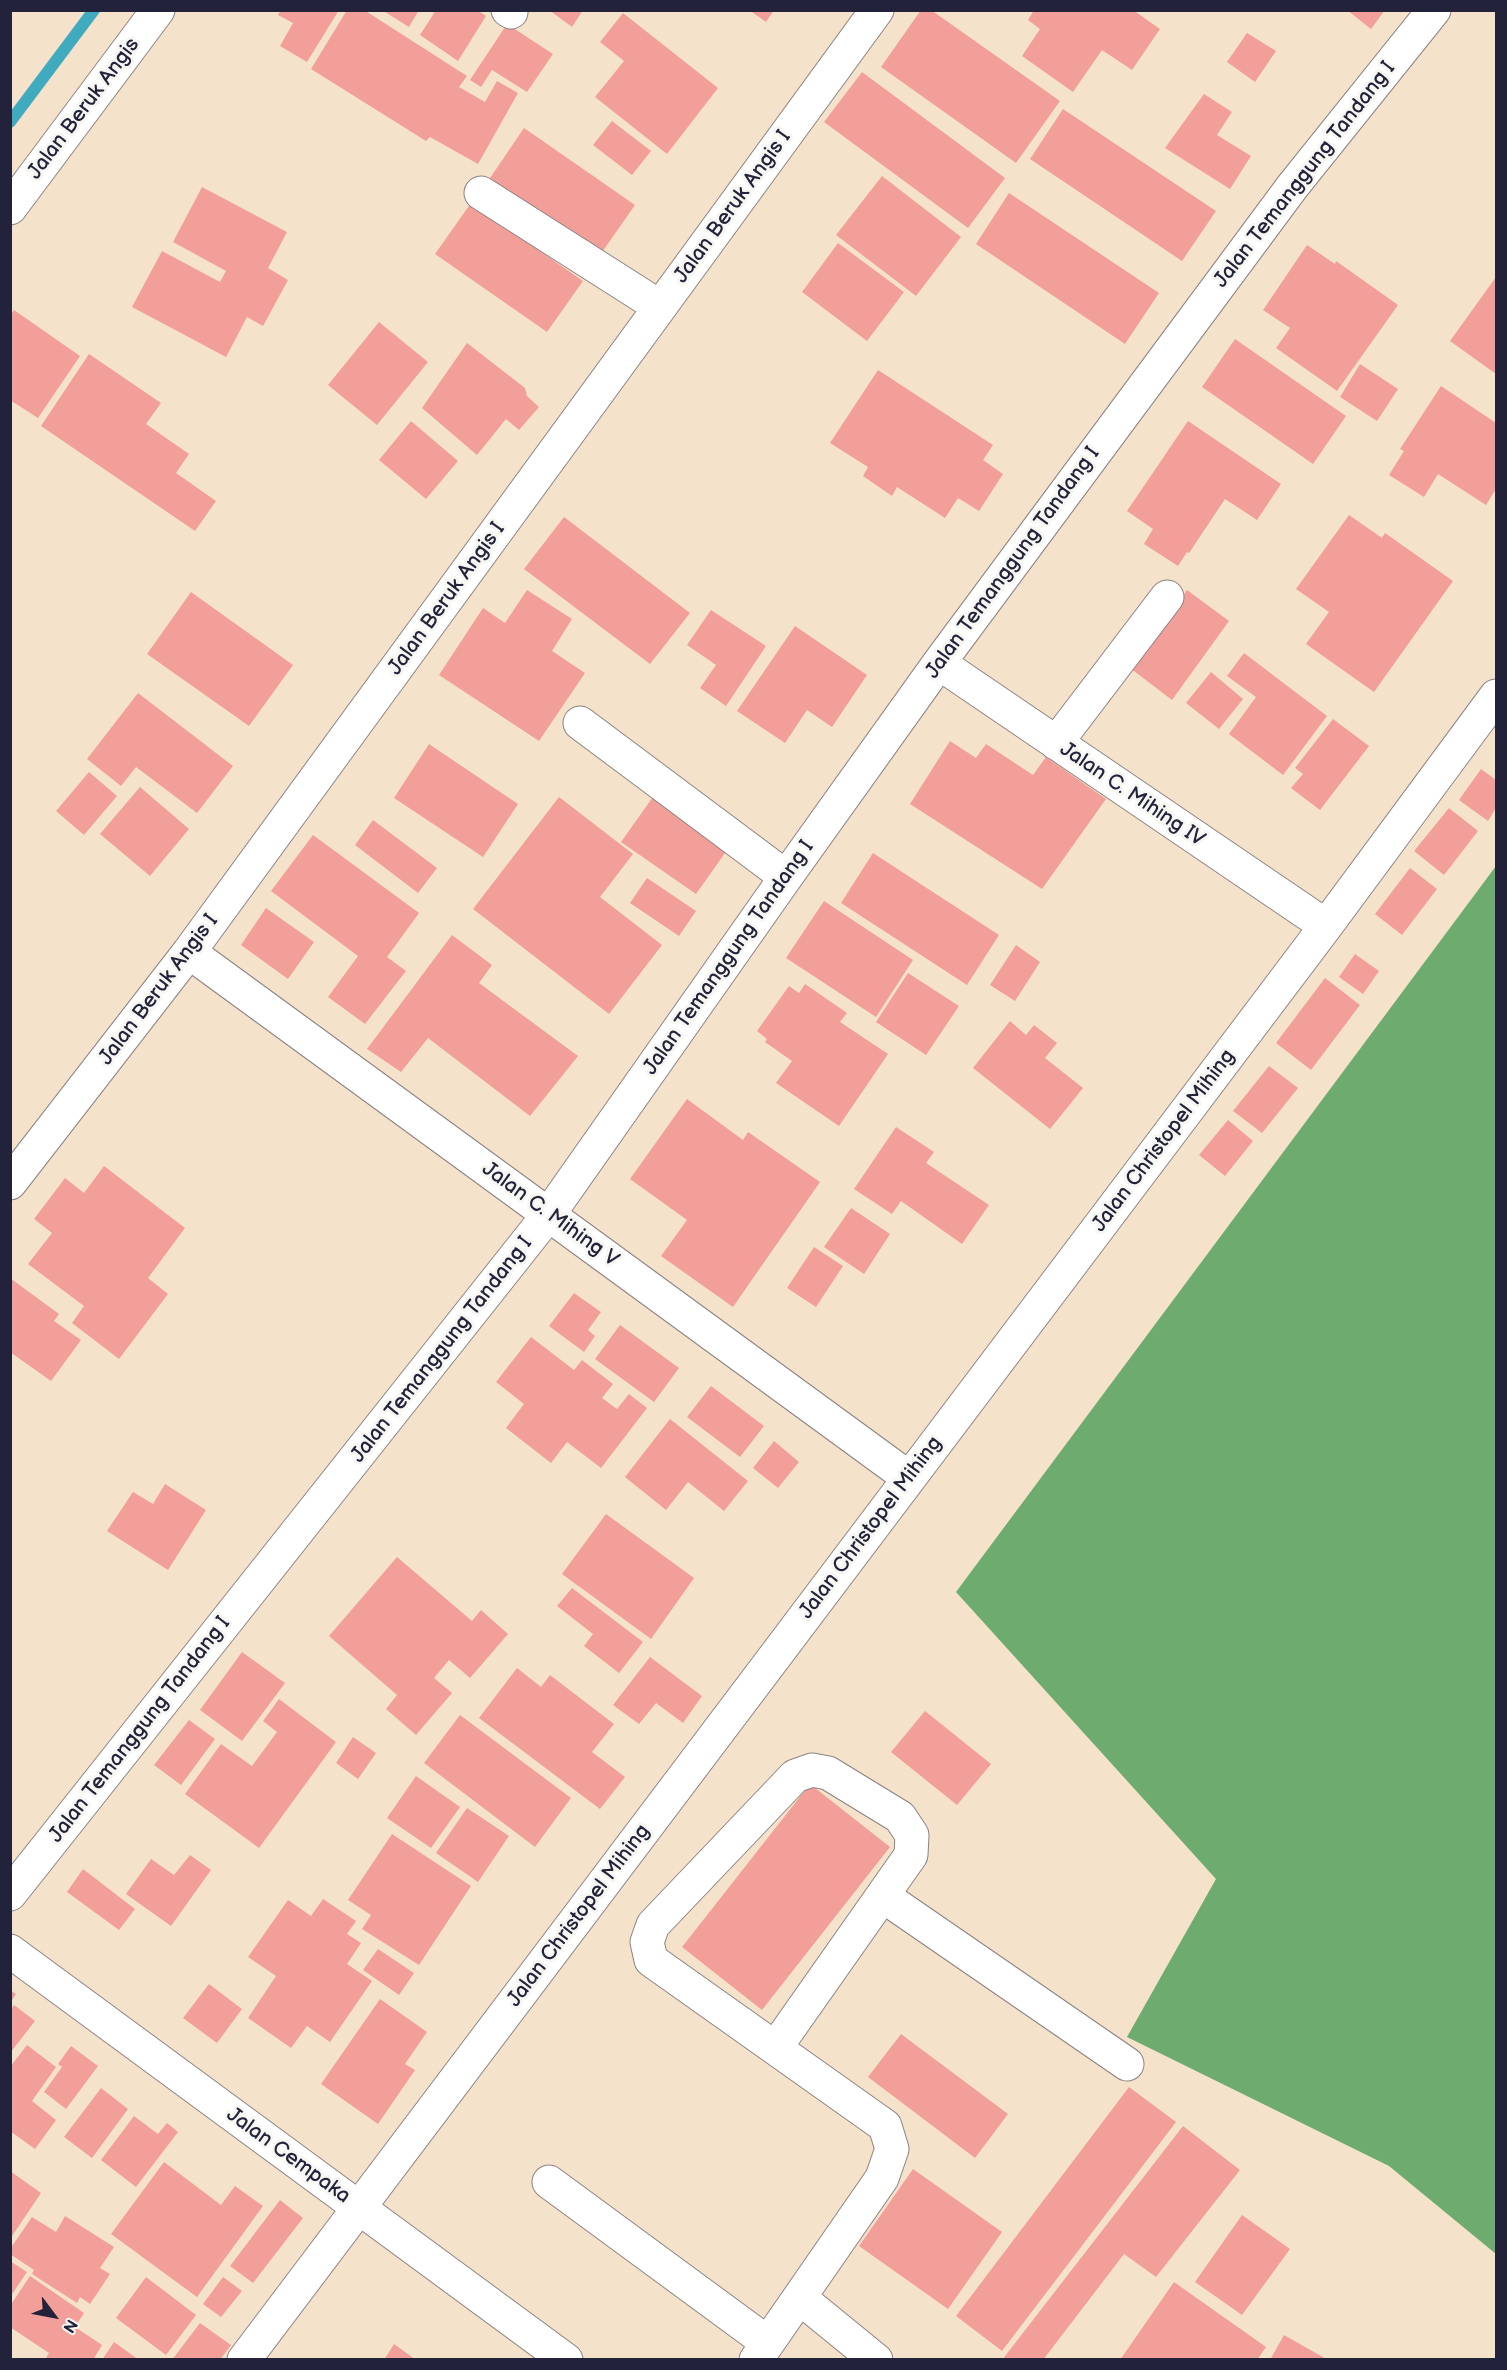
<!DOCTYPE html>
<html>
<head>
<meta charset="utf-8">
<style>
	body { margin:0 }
	#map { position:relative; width:1507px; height:2370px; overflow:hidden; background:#f5e2cb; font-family:"Balsamiq Sans",sans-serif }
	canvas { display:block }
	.frame { position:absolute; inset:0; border:12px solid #22223b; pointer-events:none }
	.north { position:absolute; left:24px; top:2286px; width:60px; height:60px; -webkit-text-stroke:4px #f6f6f2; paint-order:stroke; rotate:122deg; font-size:16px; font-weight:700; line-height:24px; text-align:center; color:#22223b }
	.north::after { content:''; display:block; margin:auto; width:21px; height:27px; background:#22223b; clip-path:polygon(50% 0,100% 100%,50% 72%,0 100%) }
</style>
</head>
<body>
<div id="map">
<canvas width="1507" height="2370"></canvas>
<div class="frame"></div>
<div class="north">N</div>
</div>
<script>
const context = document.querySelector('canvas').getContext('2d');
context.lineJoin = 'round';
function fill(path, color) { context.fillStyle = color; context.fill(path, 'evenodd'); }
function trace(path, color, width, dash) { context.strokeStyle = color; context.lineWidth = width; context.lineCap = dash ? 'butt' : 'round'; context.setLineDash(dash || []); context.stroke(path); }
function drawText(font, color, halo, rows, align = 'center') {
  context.font = font + ' "Balsamiq Sans",sans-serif'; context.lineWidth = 6; context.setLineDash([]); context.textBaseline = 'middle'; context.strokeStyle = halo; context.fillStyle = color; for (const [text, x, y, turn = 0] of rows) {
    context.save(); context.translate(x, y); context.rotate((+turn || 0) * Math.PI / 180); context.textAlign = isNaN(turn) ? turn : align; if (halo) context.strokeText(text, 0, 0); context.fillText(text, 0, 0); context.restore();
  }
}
const forest = new Path2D(`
	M 1496,866 L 1496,2254 L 1389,2166 L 1127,2037 L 1216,1879 L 956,1592 Z`);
const stream = new Path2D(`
	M 10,122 L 94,10`);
const building = new Path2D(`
	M 281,10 L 339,10 L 307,62 L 280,46 L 293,23 L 278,15 Z
	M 347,10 L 364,10 L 467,76 L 459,87 L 485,102 L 497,81 L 518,93 L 478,164 L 430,137 L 426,141 L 311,69 Z
	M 382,10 L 419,10 L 409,27 Z
	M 436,10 L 477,10 L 486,16 L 458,61 L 420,35 Z
	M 549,10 L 583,10 L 572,27 Z
	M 749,10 L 774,10 L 766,22 Z
	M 921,10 L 931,10 L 1060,101 L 1016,163 L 881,67 Z
	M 1034,10 L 1133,10 L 1160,29 L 1132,70 L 1102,50 L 1073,92 L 1022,56 L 1040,29 L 1028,20 Z
	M 1347,10 L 1385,10 L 1371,29 Z
	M 623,13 L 718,88 L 667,154 L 595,97 L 624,61 L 600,42 Z
	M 507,24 L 553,54 L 527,92 L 492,70 L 481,87 L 470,80 Z
	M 1247,33 L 1276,51 L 1255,82 L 1227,62 Z
	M 862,72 L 1005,178 L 968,228 L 824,122 Z
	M 1204,94 L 1232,112 L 1217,135 L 1251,156 L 1230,189 L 1165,148 Z
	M 1063,109 L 1216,211 L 1182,261 L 1030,159 Z
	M 612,121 L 651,151 L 632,175 L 593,145 Z
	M 524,128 L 635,205 L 600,255 L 490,178 Z
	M 882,176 L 961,237 L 916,296 L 836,235 Z
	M 202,187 L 287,232 L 268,268 L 288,280 L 263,326 L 247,317 L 226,357 L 132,307 L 162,251 L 220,282 L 226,271 L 173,242 Z
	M 1009,193 L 1159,293 L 1125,344 L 976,244 Z
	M 471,203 L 583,281 L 547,332 L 435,254 Z
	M 838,243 L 904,292 L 867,341 L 802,292 Z
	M 1307,245 L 1335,264 L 1336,261 L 1398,305 L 1337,391 L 1276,348 L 1290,328 L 1263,310 Z
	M 1496,277 L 1496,374 L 1450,341 Z
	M 14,310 L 80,356 L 38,418 L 10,400 L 10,316 Z
	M 379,322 L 428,362 L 377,425 L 328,385 Z
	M 1235,339 L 1346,416 L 1313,464 L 1202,387 Z
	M 467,343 L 525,388 L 527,396 L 539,407 L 519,430 L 506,419 L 477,455 L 422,408 Z
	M 89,354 L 161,403 L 146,424 L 189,454 L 176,473 L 216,501 L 195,531 L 41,426 Z
	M 1360,364 L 1398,389 L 1377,421 L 1340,397 Z
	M 878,370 L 993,445 L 983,460 L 1003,474 L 979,511 L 958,498 L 945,518 L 897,487 L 892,496 L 863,476 L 868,467 L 830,443 Z
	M 1441,386 L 1496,423 L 1496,489 L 1486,505 L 1438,474 L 1424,497 L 1389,475 L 1404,451 L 1400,449 Z
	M 411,421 L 458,461 L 426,499 L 379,460 Z
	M 1188,421 L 1281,484 L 1257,520 L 1225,499 L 1189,553 L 1187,552 L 1178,566 L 1144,544 L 1153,529 L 1127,511 Z
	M 1349,515 L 1382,538 L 1385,533 L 1453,581 L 1374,692 L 1306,644 L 1329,612 L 1296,589 Z
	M 564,517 L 690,613 L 650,664 L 524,569 Z
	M 527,590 L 572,619 L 552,651 L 585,673 L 539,741 L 439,675 L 483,608 L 505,623 Z
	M 1187,590 L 1229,621 L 1172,700 L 1130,668 Z
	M 191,592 L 293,665 L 249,726 L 147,654 Z
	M 711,610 L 766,646 L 726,706 L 700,688 L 716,665 L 687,645 Z
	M 795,626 L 867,675 L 832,727 L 807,710 L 785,743 L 737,711 Z
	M 1244,653 L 1327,716 L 1283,775 L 1229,734 L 1256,697 L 1227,676 Z
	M 1211,672 L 1243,699 L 1219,729 L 1186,703 Z
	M 138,693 L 233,766 L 197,813 L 136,767 L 121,786 L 87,759 Z
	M 1333,719 L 1369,746 L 1320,810 L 1291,788 L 1303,774 L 1295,768 Z
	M 950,741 L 976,758 L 986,744 L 1033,775 L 1046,757 L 1106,799 L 1042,889 L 910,804 Z
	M 429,744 L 518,804 L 483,857 L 394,798 Z
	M 1481,769 L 1496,780 L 1496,808 L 1488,821 L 1459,800 Z
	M 89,772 L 117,796 L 84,835 L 56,811 Z
	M 140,787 L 189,829 L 150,876 L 100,834 Z
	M 655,794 L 730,846 L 696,894 L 621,842 Z
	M 559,797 L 633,854 L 600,897 L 662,945 L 609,1014 L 473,909 Z
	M 1449,808 L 1478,831 L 1444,875 L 1414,851 Z
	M 373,820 L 437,868 L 418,893 L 355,845 Z
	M 313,835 L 419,913 L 387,957 L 406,971 L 365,1024 L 328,997 L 358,956 L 271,891 Z
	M 873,853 L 999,935 L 967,985 L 841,903 Z
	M 1410,868 L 1437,889 L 1402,935 L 1375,914 Z
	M 647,878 L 696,911 L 679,936 L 630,903 Z
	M 824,901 L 913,960 L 876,1017 L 786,958 Z
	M 266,908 L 314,942 L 288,979 L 241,945 Z
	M 452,935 L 492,965 L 479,983 L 578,1056 L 530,1116 L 428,1038 L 401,1072 L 367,1049 Z
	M 1016,945 L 1040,962 L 1015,1001 L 990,985 Z
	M 1355,954 L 1379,971 L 1363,994 L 1339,977 Z
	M 908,973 L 959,1006 L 926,1055 L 876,1022 Z
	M 1325,978 L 1360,1005 L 1311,1070 L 1276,1043 Z
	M 805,984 L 847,1013 L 840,1022 L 888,1054 L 839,1126 L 776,1083 L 792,1061 L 765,1042 L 767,1039 L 757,1031 L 789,986 L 799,993 Z
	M 1010,1021 L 1026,1035 L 1034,1025 L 1057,1043 L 1045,1058 L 1083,1088 L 1050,1129 L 973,1068 Z
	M 1269,1066 L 1298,1088 L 1262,1133 L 1233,1111 Z
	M 687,1099 L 743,1140 L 748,1132 L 820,1182 L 733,1307 L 661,1256 L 687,1220 L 630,1179 Z
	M 1228,1120 L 1253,1141 L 1225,1176 L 1199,1155 Z
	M 896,1127 L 934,1152 L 926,1163 L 989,1205 L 962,1244 L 901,1201 L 892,1214 L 854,1189 Z
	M 104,1166 L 185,1228 L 148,1278 L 168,1294 L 119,1359 L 72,1323 L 84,1306 L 28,1264 L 52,1233 L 34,1219 L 65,1178 L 84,1193 Z
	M 851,1208 L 890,1234 L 864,1274 L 824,1247 Z
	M 814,1247 L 843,1266 L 816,1307 L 787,1288 Z
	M 10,1278 L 59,1314 L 54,1321 L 81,1340 L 51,1381 L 10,1352 Z
	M 574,1293 L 601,1312 L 588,1330 L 595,1336 L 584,1352 L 549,1326 Z
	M 620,1325 L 679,1368 L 654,1402 L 595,1359 Z
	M 531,1337 L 574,1370 L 582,1360 L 613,1384 L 602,1398 L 617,1409 L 629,1394 L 647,1408 L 601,1468 L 567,1442 L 551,1463 L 506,1428 L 524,1404 L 496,1382 Z
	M 711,1386 L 764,1426 L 740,1457 L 687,1417 Z
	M 670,1419 L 748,1481 L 724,1511 L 688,1482 L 666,1510 L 625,1477 Z
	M 774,1441 L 799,1462 L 778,1488 L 753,1468 Z
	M 165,1484 L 206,1510 L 168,1570 L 107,1531 L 133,1492 L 153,1504 Z
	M 606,1514 L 694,1578 L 651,1639 L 562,1574 Z
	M 397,1557 L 472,1621 L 481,1610 L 508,1634 L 470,1678 L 449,1660 L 434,1678 L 452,1693 L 416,1735 L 386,1709 L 397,1695 L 329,1636 Z
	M 572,1588 L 643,1642 L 619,1673 L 584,1646 L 593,1634 L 557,1606 Z
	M 242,1652 L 285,1683 L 242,1741 L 200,1710 Z
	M 650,1657 L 702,1696 L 683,1723 L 656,1703 L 639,1724 L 613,1705 Z
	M 517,1668 L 541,1687 L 550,1675 L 614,1724 L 592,1752 L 625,1777 L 600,1809 L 479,1718 Z
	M 279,1699 L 336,1742 L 259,1848 L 185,1794 L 221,1744 L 252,1766 L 277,1732 L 263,1721 Z
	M 925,1711 L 991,1764 L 957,1805 L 891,1752 Z
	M 460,1715 L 571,1798 L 535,1847 L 424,1763 Z
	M 189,1720 L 215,1739 L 181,1785 L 154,1765 Z
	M 353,1737 L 376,1753 L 358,1779 L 336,1763 Z
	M 416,1776 L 460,1807 L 431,1848 L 387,1818 Z
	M 810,1784 L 890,1847 L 762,2010 L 682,1947 Z
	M 467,1808 L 509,1836 L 478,1882 L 436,1853 Z
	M 392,1834 L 471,1886 L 419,1965 L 362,1929 L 371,1915 L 348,1900 Z
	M 190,1855 L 211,1870 L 171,1926 L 126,1894 L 151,1859 L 174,1875 Z
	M 83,1869 L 135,1909 L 119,1930 L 67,1892 Z
	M 323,1899 L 356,1921 L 347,1934 L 361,1943 L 347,1964 L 372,1981 L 330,2042 L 307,2026 L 291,2048 L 248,2018 L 276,1976 L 248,1957 L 288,1900 L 311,1916 Z
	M 378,1949 L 414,1973 L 399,1995 L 363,1970 Z
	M 209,1984 L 242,2009 L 217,2043 L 183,2018 Z
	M 10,1990 L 16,1994 L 10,2003 Z
	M 380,1999 L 427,2032 L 405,2064 L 415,2070 L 378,2124 L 321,2084 Z
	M 14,2005 L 35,2021 L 10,2053 L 10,2011 Z
	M 901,2034 L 1008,2114 L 975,2158 L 868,2077 Z
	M 27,2045 L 56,2067 L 32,2101 L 56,2120 L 35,2149 L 10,2131 L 10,2067 Z
	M 71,2046 L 98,2066 L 66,2109 L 44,2092 L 62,2067 L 58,2064 Z
	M 1129,2087 L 1176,2122 L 1002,2351 L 956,2316 Z
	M 101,2088 L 128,2109 L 92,2158 L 64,2137 Z
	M 134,2116 L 158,2134 L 167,2123 L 178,2132 L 136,2187 L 101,2160 Z
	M 1183,2126 L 1240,2170 L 1156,2277 L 1124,2254 L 1043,2360 L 1002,2360 Z
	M 164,2162 L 221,2205 L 235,2186 L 263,2206 L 197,2297 L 111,2234 Z
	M 913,2169 L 1002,2232 L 948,2309 L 859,2246 Z
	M 10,2171 L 41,2193 L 10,2239 Z
	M 280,2200 L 303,2218 L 253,2283 L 230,2266 Z
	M 1242,2215 L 1290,2249 L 1242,2315 L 1195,2282 Z
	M 65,2216 L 114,2247 L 100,2268 L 110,2274 L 90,2304 L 80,2297 L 77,2303 L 32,2274 L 34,2270 L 10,2254 L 10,2249 L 32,2217 L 56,2232 Z
	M 10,2261 L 27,2272 L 10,2297 Z
	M 30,2276 L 84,2313 L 75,2327 L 102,2345 L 93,2360 L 45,2360 L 49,2353 L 10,2327 L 10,2306 Z
	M 146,2277 L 196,2315 L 166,2355 L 116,2318 Z
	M 223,2277 L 242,2291 L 221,2317 L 203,2304 Z
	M 1174,2282 L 1266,2347 L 1257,2360 L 1120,2360 Z
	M 200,2323 L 231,2345 L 220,2360 L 172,2360 Z
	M 1284,2335 L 1328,2360 L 1270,2360 Z
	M 114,2342 L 139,2360 L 102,2360 Z
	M 394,2344 L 416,2360 L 384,2360 Z`);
const minor = new Path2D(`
	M 508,10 L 511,12
	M 481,193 L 660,307
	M 10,208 L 158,10
	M 939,663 L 1326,926
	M 580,723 L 786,877
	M 1056,743 L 1167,597
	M 189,952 L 909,1478
	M 10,1183 L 189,952 L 877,10
	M 10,1894 L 549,1214 L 786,877 L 939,663 L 1292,187 L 1434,10
	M 883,1896 L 1127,2064
	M 10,1951 L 566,2360
	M 549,2182 L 768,2343
	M 800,2298 L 876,2360
	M 244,2360 L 1326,926 L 1496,696
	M 756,2360 L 882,2178 L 892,2149 L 885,2126 L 651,1960 L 647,1942 L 653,1925 L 795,1776 L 812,1770 L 828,1773 L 900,1817 L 912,1835 L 911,1855 L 776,2047`);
const streetNames = [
	["Jalan Beruk Angis",84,109,-53],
	["Jalan Temanggung Tandang I",1305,175,-52],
	["Jalan Beruk Angis I",733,207,-54],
	["Jalan Temanggung Tandang I",1013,563,-54],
	["Jalan Beruk Angis I",447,599,-54],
	["Jalan C. Mihing IV",1132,795,34],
	["Jalan Temanggung Tandang I",729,958,-55],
	["Jalan Beruk Angis I",159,990,-53],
	["Jalan Christopel Mihing",1164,1141,-53],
	["Jalan C. Mihing V",550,1215,36],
	["Jalan Temanggung Tandang I",442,1350,-52],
	["Jalan Christopel Mihing",871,1528,-53],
	["Jalan Temanggung Tandang I",140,1730,-52],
	["Jalan Christopel Mihing",579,1916,-53],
	["Jalan Cempaka",288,2156,36]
];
fill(forest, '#6dac6e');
trace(stream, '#40abbf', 12);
fill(building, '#f29f9a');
trace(minor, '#8c8283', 35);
trace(minor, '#fff', 33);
drawText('21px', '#22223b', '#f6f6f2', streetNames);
</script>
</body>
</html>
